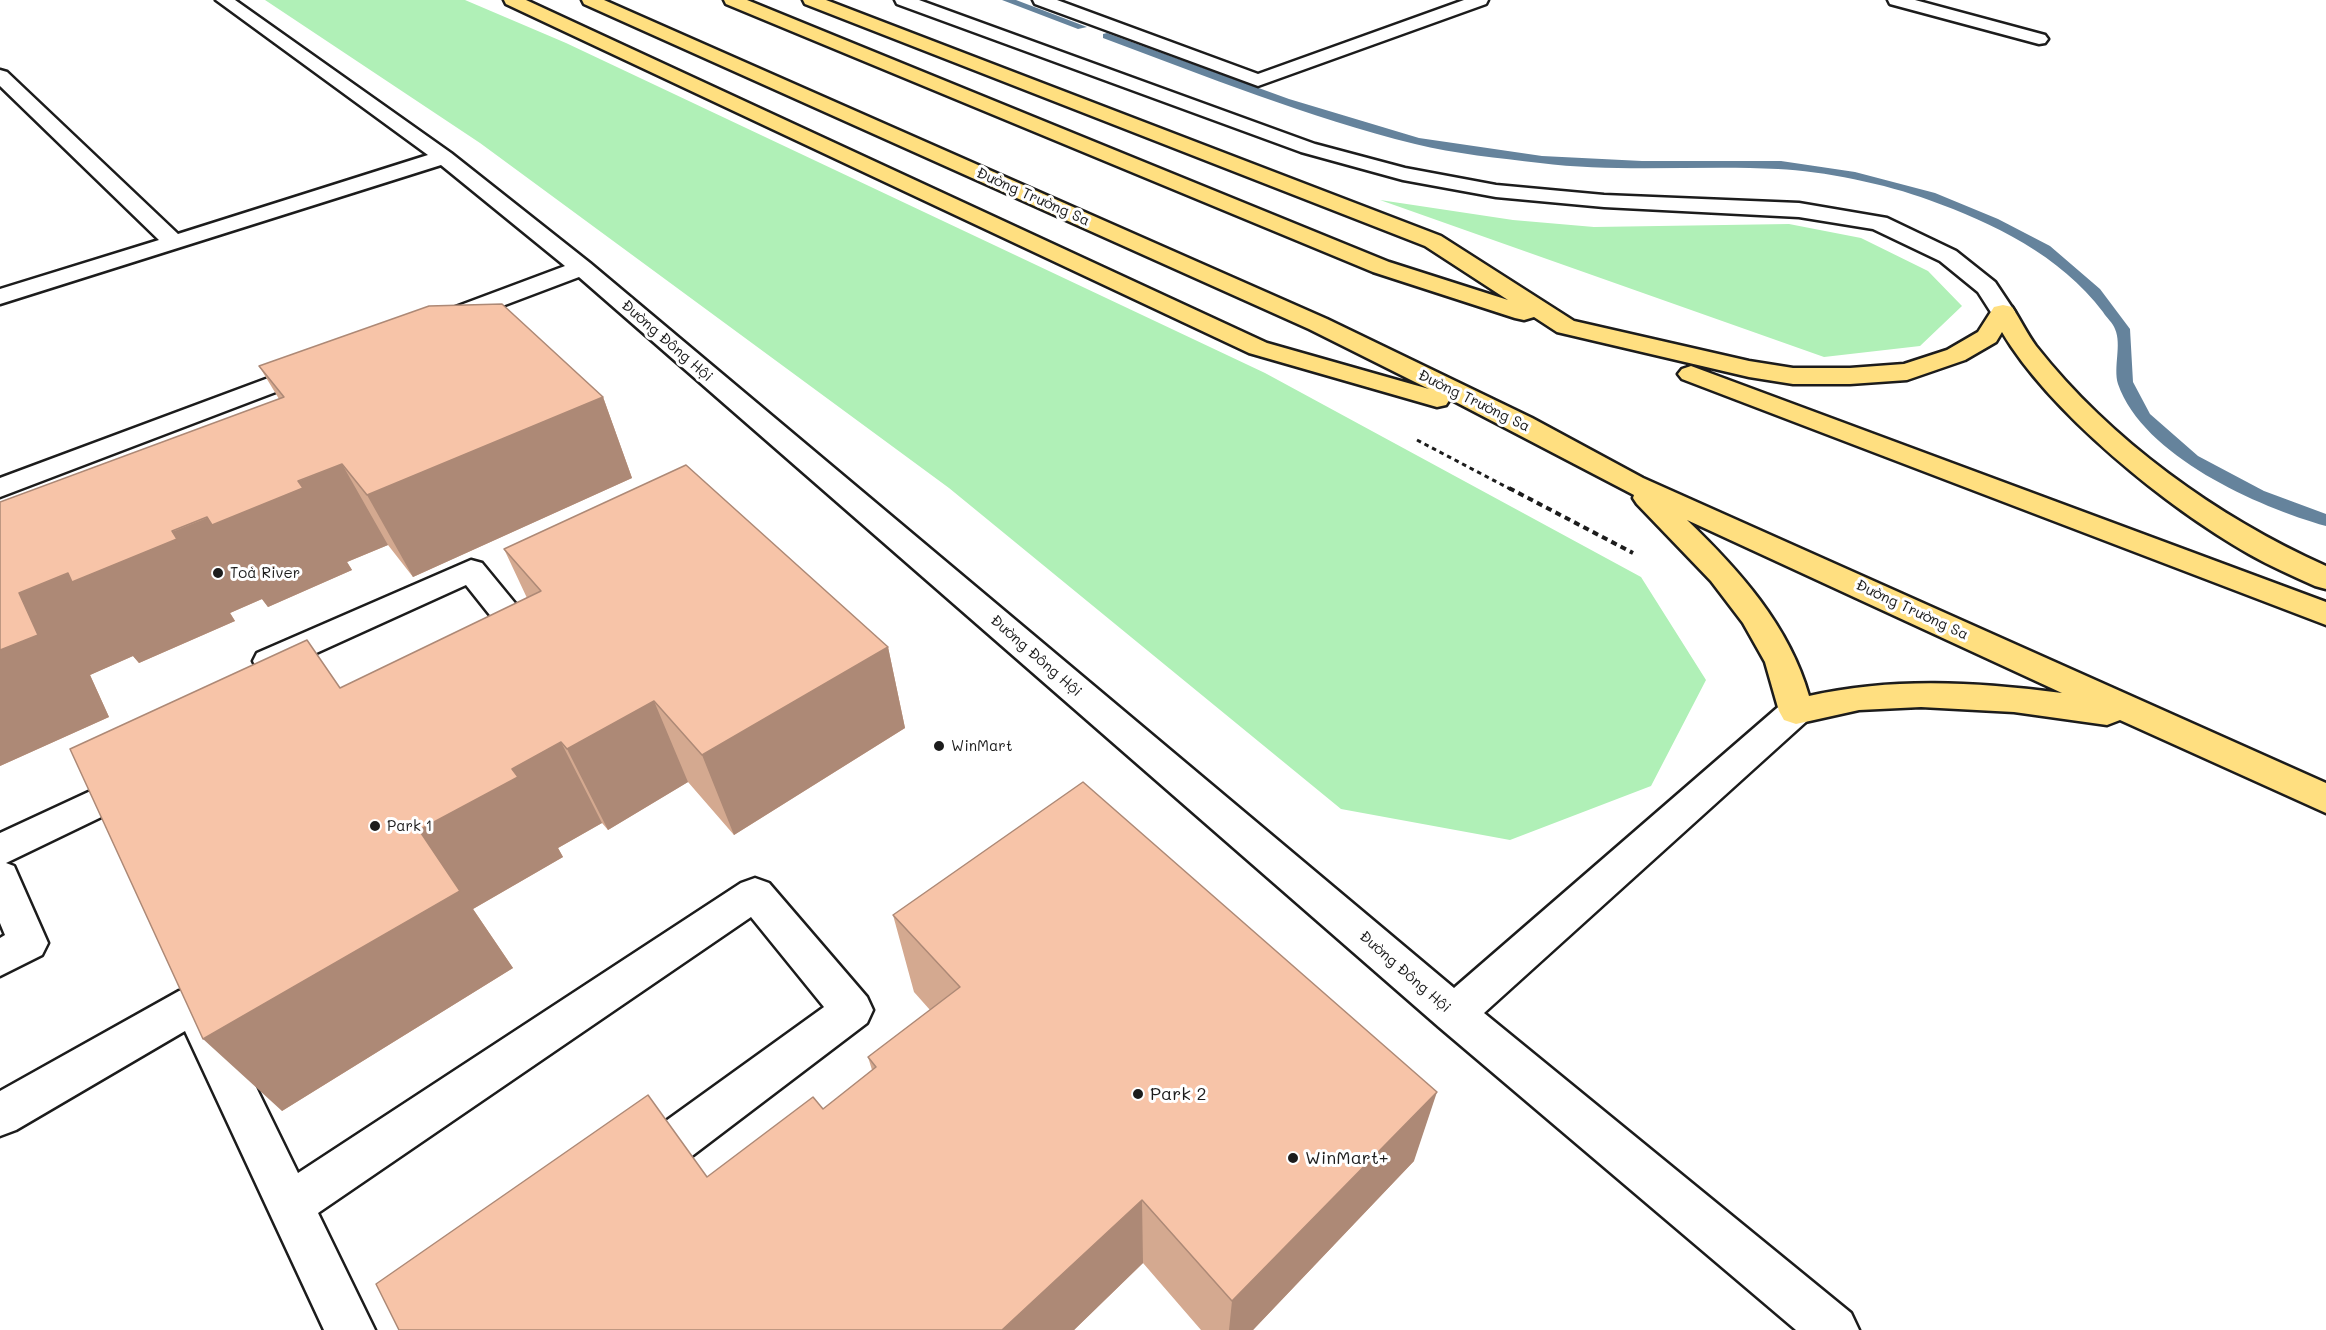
<!DOCTYPE html>
<html>
<head>
<meta charset="utf-8">
<style>
	body { margin:0 }
	canvas { display:block; background:#fff }
</style>
</head>
<body>
<canvas width="2326" height="1330"></canvas>
<script>
const context = document.querySelector('canvas').getContext('2d');
context.lineJoin = 'round';
function fill(path, color) { context.fillStyle = color; context.fill(path, 'evenodd'); }
function trace(path, color, width, dash) { context.strokeStyle = color; context.lineWidth = width; context.lineCap = dash ? 'butt' : 'round'; context.setLineDash(dash || []); context.stroke(path); }
function drawText(font, color, halo, rows, align = 'center') {
  context.font = font + ' Mali,sans-serif'; context.lineWidth = 6; context.setLineDash([]); context.textBaseline = 'middle'; context.strokeStyle = halo; context.fillStyle = color; for (const [text, x, y, turn = 0] of rows) {
    context.save(); context.translate(x, y); context.rotate((+turn || 0) * Math.PI / 180); context.textAlign = isNaN(turn) ? turn : align; if (halo) context.strokeText(text, 0, 0); context.fillText(text, 0, 0); context.restore();
  }
}
const green = new Path2D(`
	M 265,0 L 465,0 L 566,43 L 1265,373 L 1641,577 L 1706,680 L 1651,786 L 1510,840 L 1341,809 L 949,488 L 480,143 Z
	M 1380,200 L 1513,220 L 1594,227 L 1789,224 L 1861,238 L 1928,271 L 1962,306 L 1920,346 L 1824,357 Z`);
const stream = new Path2D(`
	M 1002,0 L 1016,0 L 1087,27 L 1078,29 Z
	M 1107,33 L 1289,99 L 1419,138 L 1542,156 L 1642,161 L 1781,161 L 1855,172 L 1935,193 L 1998,219 L 2050,246 L 2100,289 L 2130,329 L 2133,382 L 2150,414 L 2198,456 L 2264,491 L 2326,514 L 2326,526 C 2258,507 2143,456 2118,384 C 2113,367 2122,345 2115,329 C 2113,323 2106,317 2103,312 C 2060,255 1993,223 1929,200 C 1886,184 1823,171 1778,169 C 1699,165 1619,173 1540,163 C 1499,158 1455,154 1415,144 C 1309,118 1206,76 1103,38 L 1103,34 Z`);
const pathFar1 = new Path2D(`
	M 1417,440 L 1512,490`);
const path = new Path2D(`
	M 1509,488 L 1633,553`);
const minor = new Path2D(`
	M 216,0 L 235,0 L 451,153 L 590,263 L 1454,988 L 1784,702 L 1796,698 L 1808,702 L 1813,711 L 1808,720 L 1484,1013 L 1851,1313 L 1859,1330 L 1796,1330 L 1439,1027 L 579,277 L 452,325 L 443,327 L 434,325 L 431,320 L 434,315 L 565,266 L 441,165 L 0,304 L 0,289 L 159,240 L 0,86 L 0,70 L 7,72 L 178,234 L 428,155 Z
	M 895,0 L 919,0 L 1315,144 L 1405,168 L 1496,185 L 1604,195 L 1799,203 L 1887,218 L 1956,251 L 1995,282 L 2015,312 L 2012,317 L 2003,319 L 1994,317 L 1978,292 L 1940,261 L 1873,229 L 1799,217 L 1604,207 L 1496,197 L 1403,180 L 1301,152 L 897,4 Z
	M 1033,0 L 1057,0 L 1258,74 L 1464,0 L 1488,0 L 1486,4 L 1258,86 L 1035,4 Z
	M 1888,0 L 1915,0 L 2045,35 L 2048,39 L 2045,43 L 2039,44 L 1890,4 Z
	M 314,361 L 323,364 L 327,369 L 323,374 L 0,497 L 0,478 Z
	M 471,560 L 482,563 L 528,619 L 533,627 L 528,635 L 498,648 L 487,645 L 482,637 L 487,629 L 497,624 L 466,585 L 281,669 L 269,673 L 257,669 L 253,661 L 257,653 Z
	M 136,770 L 149,774 L 154,784 L 149,794 L 6,863 L 14,866 L 48,943 L 42,955 L 0,976 L 0,938 L 5,935 L 0,923 L 0,833 Z
	M 755,878 L 769,883 L 867,997 L 873,1010 L 867,1023 L 659,1181 L 643,1187 L 627,1181 L 620,1165 L 627,1149 L 824,1007 L 751,917 L 318,1213 L 375,1330 L 324,1330 L 185,1031 L 16,1130 L 0,1136 L 0,1091 L 179,991 L 194,985 L 209,991 L 298,1173 L 741,883 Z`);
const highway = new Path2D(`
	M 504,0 L 526,0 L 1267,343 L 1429,389 L 1309,329 L 584,4 L 582,0 L 604,0 L 1327,319 L 1532,418 L 1643,478 L 2326,783 L 2326,813 L 2120,720 L 2107,725 L 2014,712 L 1921,707 L 1859,710 L 1796,724 L 1784,720 L 1779,711 L 1765,662 L 1743,623 L 1711,581 L 1637,504 L 1633,498 L 1634,495 L 1450,399 L 1446,405 L 1437,407 L 1249,353 L 506,4 ZM 1687,520 L 2062,693 C 1976,682 1893,677 1809,696 C 1789,625 1738,569 1687,520 Z
	M 724,0 L 747,0 L 1389,262 L 1508,300 L 1425,246 L 805,4 L 803,0 L 826,0 L 1441,236 L 1574,321 L 1749,361 L 1793,368 L 1850,368 L 1904,364 L 1947,350 L 1978,332 L 1994,307 L 2003,305 L 2012,307 C 2020,319 2027,334 2036,346 C 2111,441 2217,517 2326,566 L 2326,589 L 2315,586 C 2293,576 2270,566 2249,554 C 2168,508 2050,413 2002,332 L 1996,342 L 1965,360 L 1907,380 L 1850,384 L 1793,384 L 1749,377 L 1557,332 L 1534,317 L 1524,320 L 1515,318 L 1373,272 L 726,4 Z
	M 1691,366 L 2326,602 L 2326,625 L 1682,379 L 1678,374 L 1682,369 Z`);
const wall = new Path2D(`
	M 259,366 L 603,397 L 632,478 L 413,577 L 388,545 L 347,562 L 352,570 L 268,607 L 262,599 L 230,613 L 235,621 L 139,663 L 133,656 L 90,675 L 109,717 L 0,766 L 0,502 L 279,399 Z
	M 504,549 L 888,647 L 905,728 L 734,835 L 688,782 L 608,830 L 602,823 L 558,848 L 563,857 L 473,909 L 513,968 L 282,1111 L 340,688 L 527,598 Z
	M 893,915 L 1414,1161 L 1253,1330 L 1201,1330 L 1143,1263 L 1074,1330 L 399,1330 L 707,1177 L 823,1109 L 872,1070 L 868,1057 L 930,1010 L 914,992 Z`);
const shadedWall = new Path2D(`
	M 603,397 L 632,478 L 413,577 L 367,495 Z
	M 342,464 L 388,545 L 347,562 L 352,570 L 268,607 L 262,599 L 230,613 L 235,621 L 139,663 L 133,656 L 90,675 L 109,717 L 0,766 L 0,650 L 19,593 Z
	M 888,647 L 905,728 L 734,835 L 702,755 Z
	M 654,701 L 688,782 L 608,830 L 567,749 Z
	M 561,742 L 602,823 L 558,848 L 563,857 L 473,909 L 513,968 L 282,1111 L 203,1039 L 419,830 L 512,769 Z
	M 1437,1092 L 1414,1161 L 1253,1330 L 1229,1330 L 1232,1301 Z
	M 1142,1200 L 1143,1263 L 1074,1330 L 1002,1330 Z`);
const building = new Path2D(`
	M 502,304 L 603,397 L 367,495 L 342,464 L 298,481 L 303,488 L 212,525 L 207,517 L 172,531 L 177,539 L 72,582 L 68,573 L 19,593 L 38,635 L 0,650 L 0,502 L 284,397 L 259,366 L 429,306 Z
	M 686,465 L 888,647 L 702,755 L 654,701 L 567,749 L 561,742 L 512,769 L 518,777 L 419,830 L 460,891 L 203,1039 L 70,749 L 307,640 L 340,688 L 541,591 L 504,549 Z
	M 1083,782 L 1437,1092 L 1232,1301 L 1142,1200 L 1002,1330 L 399,1330 L 376,1284 L 648,1095 L 707,1177 L 813,1097 L 823,1109 L 876,1067 L 868,1057 L 960,987 L 893,915 Z`);
const markers = [
	[218,573,6,"#1c1c1c"],
	[939,746,6,"#1c1c1c"],
	[375,826,6,"#1c1c1c"],
	[1138,1094,6,"#1c1c1c"],
	[1293,1158,6,"#1c1c1c"]
];
const streetNames = [
	["Đường Trường Sa",1033,197,24],
	["Đường Đông Hội",667,341,41],
	["Đường Trường Sa",1474,401,26],
	["Đường Trường Sa",1912,610,25],
	["Đường Đông Hội",1036,656,41],
	["Đường Đông Hội",1405,972,41]
];
const poiNames = [
	["Toà River",230,573],
	["WinMart",951,746],
	["Park 1",387,826]
];
const nearPoinames = [
	["Park 2",1150,1094],
	["WinMart+",1305,1158]
];
fill(green, '#b0f0b7');
fill(stream, '#65839c');
trace(minor, '#1c1c1c', 5);
trace(highway, '#1c1c1c', 5);
trace(pathFar1, '#1c1c1c', 3, [4.5, 4]);
trace(path, '#1c1c1c', 4, [6, 4.5]);
fill(minor, '#fff');
fill(highway, '#ffdf80');
fill(wall, '#d4a990');
fill(shadedWall, '#ad8976');
fill(building, '#f7c4a8');
trace(building, '#ad8976', 1.5);
for (const [x, y, r, color] of markers) { const dot = new Path2D(); dot.arc(x, y, r, 0, 2 * Math.PI); context.fillStyle = color; context.fill(dot); trace(dot, '#fff', 2); }
drawText('15px', '#1c1c1c', '#fff', streetNames);
drawText('15px', '#1c1c1c', '#fff', poiNames, 'left');
drawText('18px', '#1c1c1c', '#fff', nearPoinames, 'left');
</script>
</body>
</html>
